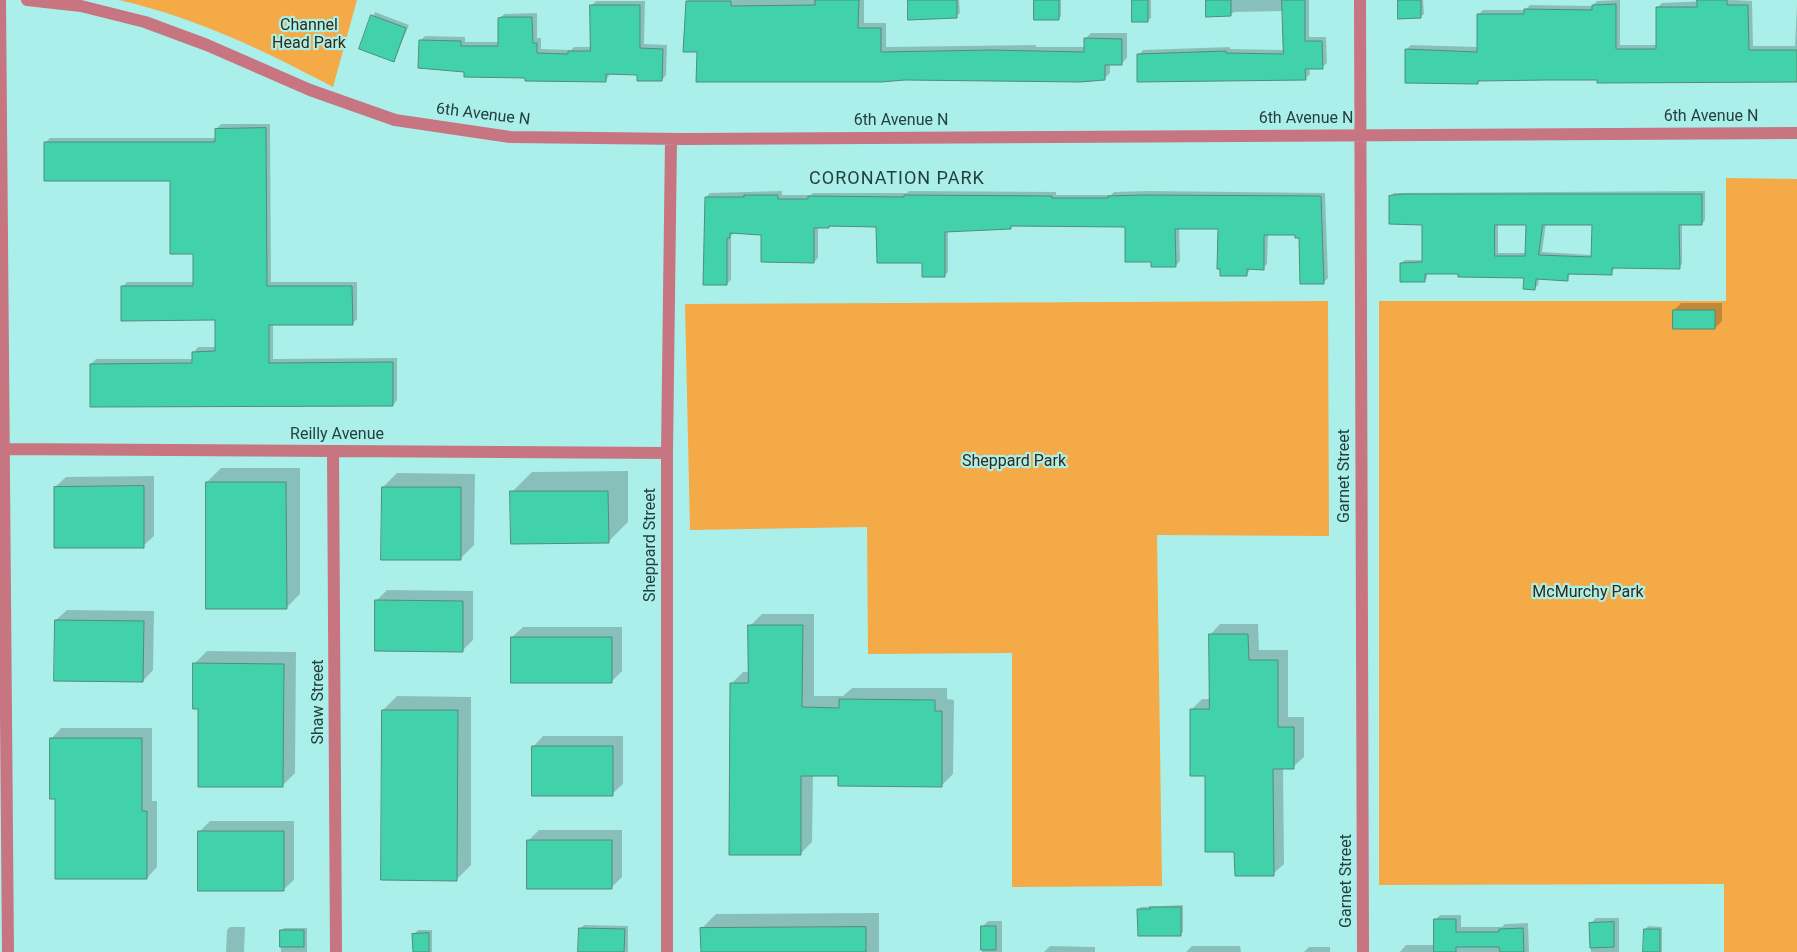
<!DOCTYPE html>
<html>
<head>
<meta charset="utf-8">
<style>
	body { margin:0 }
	canvas { display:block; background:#abefea }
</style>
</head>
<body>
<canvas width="1797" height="952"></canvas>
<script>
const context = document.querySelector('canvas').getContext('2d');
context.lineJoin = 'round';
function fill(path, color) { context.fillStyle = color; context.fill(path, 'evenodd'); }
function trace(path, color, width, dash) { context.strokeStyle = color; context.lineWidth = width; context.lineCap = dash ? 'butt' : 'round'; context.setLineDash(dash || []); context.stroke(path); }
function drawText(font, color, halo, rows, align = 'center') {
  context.font = font + ' Roboto,sans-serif'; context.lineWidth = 4.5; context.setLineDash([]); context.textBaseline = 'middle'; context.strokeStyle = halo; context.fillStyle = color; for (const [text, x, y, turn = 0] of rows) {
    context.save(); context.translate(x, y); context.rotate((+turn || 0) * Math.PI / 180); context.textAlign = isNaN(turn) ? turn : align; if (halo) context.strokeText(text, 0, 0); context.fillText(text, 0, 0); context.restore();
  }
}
const green = new Path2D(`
	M 119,0 L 357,0 L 333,87 C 263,50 197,18 119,0 Z
	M 1726,178 L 1797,179 L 1797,952 L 1724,952 L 1724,884 L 1379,885 L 1379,301 L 1726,301 Z
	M 1328,301 L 1329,536 L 1157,535 L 1162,886 L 1012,887 L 1012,653 L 868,654 L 867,527 L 690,530 L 685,304 Z`);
const shadow = new Path2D(`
	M 689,0 L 864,0 L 864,23 L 886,23 L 886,47 L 1036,45 L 1036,47 L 1085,47 L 1085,39 L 1091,33 L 1127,33 L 1127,58 L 1121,64 L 1110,64 L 1110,73 L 1104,79 L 698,51 L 687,2 Z
	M 910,0 L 959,0 L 960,13 L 956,16 Z
	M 1035,0 L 1061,0 L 1061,16 L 1058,19 Z
	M 1134,0 L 1151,0 L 1151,18 L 1147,21 Z
	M 1207,0 L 1309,0 L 1309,37 L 1326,37 L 1327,63 L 1322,67 L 1309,67 L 1310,74 L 1305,79 L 1139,55 L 1143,50 L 1230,47 L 1230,49 L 1284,50 L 1283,11 L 1234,12 L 1230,15 Z
	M 1399,0 L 1423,0 L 1424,14 L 1420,17 Z
	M 1620,0 L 1620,45 L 1657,45 L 1657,8 L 1662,3 L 1731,0 L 1752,1 L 1753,46 L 1795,46 L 1797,4 L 1797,81 L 1599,82 L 1599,78 L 1480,80 L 1477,83 L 1406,50 L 1411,45 L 1478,47 L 1478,15 L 1483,10 L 1525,10 L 1530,5 L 1592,6 L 1597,1 Z
	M 596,1 L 645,1 L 644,44 L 667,45 L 666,75 L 662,80 L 638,73 L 610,73 L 606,81 L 466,71 L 420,41 L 425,36 L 465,37 L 465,42 L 499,42 L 500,19 L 504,14 L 537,13 L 537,38 L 541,38 L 541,49 L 571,50 L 574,47 L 591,47 L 591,6 Z
	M 375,12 L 409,25 L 394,61 L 360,48 Z
	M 221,124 L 270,124 L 271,282 L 357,282 L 357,319 L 352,324 L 273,324 L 273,359 L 397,358 L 397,400 L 393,405 L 91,364 L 96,359 L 194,359 L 194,352 L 198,347 L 216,347 L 216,319 L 122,287 L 127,282 L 194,282 L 194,253 L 171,179 L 45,143 L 50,138 L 216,138 L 216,129 Z
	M 782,191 L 782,195 L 811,195 L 813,193 L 907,193 L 909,191 L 1056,192 L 1056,195 L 1111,195 L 1114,192 L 1148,191 L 1325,193 L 1328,278 L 1323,283 L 1301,236 L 1296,233 L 1268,234 L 1267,264 L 1263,268 L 1251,268 L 1247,274 L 1219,228 L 1179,228 L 1180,261 L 1175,266 L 1152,261 L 1126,226 L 1014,225 L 1010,228 L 948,230 L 948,272 L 944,276 L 878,225 L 818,227 L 818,258 L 814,262 L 762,233 L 735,232 L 731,236 L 731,280 L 726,284 L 706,197 L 710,193 Z
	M 1705,191 L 1705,220 L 1702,224 L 1682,224 L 1682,264 L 1679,267 L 1615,267 L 1611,274 L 1571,272 L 1567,280 L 1539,278 L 1538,285 L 1534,289 L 1525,276 L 1427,272 L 1427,278 L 1424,281 L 1401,263 L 1405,260 L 1423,260 L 1423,224 L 1390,196 L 1394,193 ZM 1546,223 L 1593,224 L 1592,255 L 1542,252 ZM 1498,224 L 1527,224 L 1526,253 L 1498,253 Z
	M 1681,303 L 1722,303 L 1722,321 L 1715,328 L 1674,310 Z
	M 221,468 L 300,468 L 300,594 L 286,608 L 207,482 Z
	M 628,471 L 628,522 L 608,542 L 512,492 L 532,472 Z
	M 397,473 L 475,474 L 474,545 L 460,559 L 383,487 Z
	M 154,476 L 154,536 L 143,546 L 55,487 L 66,477 Z
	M 387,590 L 473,591 L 473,640 L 462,651 L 376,601 Z
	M 67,610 L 154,611 L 153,670 L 143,681 L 56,620 Z
	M 762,614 L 814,614 L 814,696 L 843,696 L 852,688 L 947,688 L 947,699 L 954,700 L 953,774 L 941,786 L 840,775 L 813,775 L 812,842 L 800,854 L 731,684 L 743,672 L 750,672 L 750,626 Z
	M 1220,624 L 1258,624 L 1259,650 L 1288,650 L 1288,717 L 1304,717 L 1304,757 L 1293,767 L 1283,767 L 1284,864 L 1273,874 L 1236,850 L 1206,775 L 1191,710 L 1202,699 L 1210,699 L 1210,635 Z
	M 523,627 L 622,627 L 622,671 L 611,682 L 512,637 Z
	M 207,651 L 296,652 L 295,773 L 282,786 L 199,707 L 194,664 Z
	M 397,696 L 471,697 L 471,865 L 457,879 L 383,710 Z
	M 61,728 L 152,728 L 152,801 L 157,801 L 157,867 L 147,878 L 56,798 L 51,739 Z
	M 543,736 L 623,736 L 623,784 L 612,794 L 533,747 Z
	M 210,821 L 294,821 L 294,880 L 283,890 L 200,831 Z
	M 539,830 L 622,830 L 622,877 L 611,888 L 528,841 Z
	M 1183,905 L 1183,932 L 1180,935 L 1138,933 L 1138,910 L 1141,907 Z
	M 879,913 L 879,952 L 702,952 L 702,928 L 716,914 Z
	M 1440,915 L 1461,915 L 1461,927 L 1502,927 L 1505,924 L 1528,923 L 1529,952 L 1400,952 L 1406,945 L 1435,945 L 1435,920 Z
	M 1596,918 L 1619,918 L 1619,952 L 1591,952 L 1591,923 Z
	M 988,921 L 1002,921 L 1002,952 L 982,952 L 982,927 Z
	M 584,925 L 628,926 L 628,952 L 580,952 L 580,929 Z
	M 1648,926 L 1662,927 L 1662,952 L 1645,952 L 1645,930 Z
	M 230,927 L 245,927 L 244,952 L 226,952 L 227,930 Z
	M 284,928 L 307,928 L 307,952 L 281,952 L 281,931 Z
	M 418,930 L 432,930 L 432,952 L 414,952 L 414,934 Z
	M 1050,946 L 1095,947 L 1095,952 L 1044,952 Z
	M 1192,946 L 1240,946 L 1241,952 L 1186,952 Z
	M 1309,947 L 1330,947 L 1330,952 L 1304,952 Z`);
const building = new Path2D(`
	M 815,0 L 859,0 L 858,28 L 881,28 L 881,52 L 990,50 L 1084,52 L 1084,38 L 1122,39 L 1122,65 L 1105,65 L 1105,80 L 1080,82 L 905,80 L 881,82 L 696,82 L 697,52 L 683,52 L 686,1 L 731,1 L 731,6 L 815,5 Z
	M 908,0 L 957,0 L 957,18 L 908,20 Z
	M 1034,0 L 1059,0 L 1059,20 L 1034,20 Z
	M 1132,0 L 1148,0 L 1148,22 L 1132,22 Z
	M 1206,0 L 1231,0 L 1231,16 L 1206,17 Z
	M 1282,0 L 1305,0 L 1305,41 L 1322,41 L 1323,69 L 1305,69 L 1306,80 L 1137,82 L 1137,54 L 1226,51 L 1226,53 L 1283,54 Z
	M 1398,0 L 1421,0 L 1421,18 L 1398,19 Z
	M 1697,0 L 1727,0 L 1727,5 L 1748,5 L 1749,50 L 1797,50 L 1797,82 L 1597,83 L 1597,80 L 1548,80 L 1478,81 L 1478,84 L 1405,83 L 1405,49 L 1477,52 L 1477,14 L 1524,14 L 1524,9 L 1592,10 L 1592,5 L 1616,4 L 1616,49 L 1656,49 L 1656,7 L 1697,7 Z
	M 590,5 L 640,5 L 640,48 L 663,49 L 662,81 L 637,81 L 637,75 L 606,74 L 606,82 L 525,81 L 525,78 L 464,77 L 464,72 L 418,68 L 419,40 L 461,41 L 461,46 L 498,46 L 498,18 L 502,17 L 532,17 L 533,43 L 537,43 L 537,53 L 568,54 L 568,51 L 590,51 Z
	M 371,15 L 406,28 L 394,62 L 359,49 Z
	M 266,128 L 267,286 L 352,286 L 353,325 L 269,325 L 269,363 L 393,362 L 393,406 L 90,407 L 90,364 L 192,363 L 192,352 L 215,351 L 215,320 L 121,321 L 121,286 L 193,286 L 193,254 L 170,254 L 170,181 L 44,181 L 44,142 L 215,142 L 215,129 Z
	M 1404,194 L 1702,194 L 1702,225 L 1679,225 L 1680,269 L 1612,268 L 1612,275 L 1568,274 L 1568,281 L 1536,279 L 1535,290 L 1523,289 L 1524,278 L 1458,277 L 1458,274 L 1425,274 L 1425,282 L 1400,282 L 1400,263 L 1422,262 L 1422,225 L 1389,224 L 1389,196 ZM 1495,225 L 1526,225 L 1525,256 L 1495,256 ZM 1543,225 L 1592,225 L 1591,257 L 1539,255 Z
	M 744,195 L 778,195 L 778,199 L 808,199 L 808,196 L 904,197 L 904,195 L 1052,196 L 1052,198 L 1108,198 L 1108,196 L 1143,195 L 1321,196 L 1324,284 L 1300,284 L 1299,238 L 1295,238 L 1295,235 L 1264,235 L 1264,270 L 1247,269 L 1247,276 L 1220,276 L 1220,269 L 1217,269 L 1218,229 L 1175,229 L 1176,267 L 1151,267 L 1151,262 L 1125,262 L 1125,227 L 1011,226 L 1011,229 L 945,232 L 945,277 L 922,277 L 922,263 L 877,263 L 876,227 L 829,226 L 829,228 L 814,228 L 814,263 L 761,262 L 761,235 L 730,233 L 730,238 L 727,238 L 727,285 L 703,285 L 705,197 L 744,197 Z
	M 1673,310 L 1715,310 L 1715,329 L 1673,329 Z
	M 206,482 L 286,482 L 287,609 L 206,609 Z
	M 144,486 L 144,548 L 54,548 L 54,487 Z
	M 382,487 L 461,487 L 461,560 L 381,560 Z
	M 510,491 L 608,491 L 609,543 L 511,544 Z
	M 375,600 L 463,601 L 463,652 L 375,651 Z
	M 55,620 L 144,621 L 143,682 L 54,681 Z
	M 748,625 L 803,625 L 802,707 L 839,708 L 839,699 L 935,700 L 935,711 L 942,711 L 942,787 L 838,786 L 838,776 L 801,776 L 801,855 L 729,855 L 730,683 L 748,683 Z
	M 1209,634 L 1248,634 L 1249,660 L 1278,660 L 1278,727 L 1294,727 L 1294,769 L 1273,769 L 1274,876 L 1235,876 L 1234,852 L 1205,852 L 1205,776 L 1190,776 L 1190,709 L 1209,709 Z
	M 511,637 L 612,637 L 612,683 L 511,683 Z
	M 193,663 L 284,664 L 283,787 L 198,787 L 198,709 L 193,709 Z
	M 382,710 L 458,710 L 457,881 L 381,880 Z
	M 50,738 L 142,738 L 142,811 L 147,811 L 147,879 L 55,879 L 55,799 L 50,799 Z
	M 532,746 L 613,746 L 613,796 L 532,796 Z
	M 198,831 L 284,831 L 284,891 L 198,891 Z
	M 527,840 L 612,840 L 612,889 L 527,889 Z
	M 1150,907 L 1181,907 L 1181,936 L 1138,936 L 1137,909 L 1150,909 Z
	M 1434,919 L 1456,919 L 1456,932 L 1499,932 L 1499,929 L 1523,928 L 1524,952 L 1500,952 L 1499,947 L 1456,947 L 1456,952 L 1434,952 Z
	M 1614,922 L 1614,947 L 1590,948 L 1589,923 Z
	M 981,926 L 996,926 L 996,950 L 981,950 Z
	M 866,927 L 866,952 L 701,952 L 700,928 Z
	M 579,928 L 625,929 L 624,952 L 578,952 Z
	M 1644,929 L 1660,929 L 1660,952 L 1643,952 Z
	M 280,930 L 304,930 L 304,947 L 280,947 Z
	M 429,933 L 429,952 L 413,952 L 412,934 Z`);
const minor = new Path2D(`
	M 0,0 L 8,952
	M 27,0 L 81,6 L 145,22 L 207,45 L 310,90 L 395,120 L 510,137 L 684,139 L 1797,133
	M 1360,0 L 1363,952
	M 6,449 L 667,453
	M 333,451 L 336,952
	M 667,952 L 667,453 L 671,139`);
const parkNames = [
	["Channel",309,26],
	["Head Park",309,44],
	["Sheppard Park",1014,462],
	["McMurchy Park",1588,593]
];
const streetNames = [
	["6th Avenue N",483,115,7],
	["6th Avenue N",1711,117],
	["6th Avenue N",1306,119],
	["6th Avenue N",901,121],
	["Reilly Avenue",337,435],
	["Garnet Street",1345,476,-90],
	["Sheppard Street",651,545,-90],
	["Shaw Street",319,702,-90],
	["Garnet Street",1347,881,-90]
];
const neighbourhoodNames = [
	["CORONATION PARK",897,179]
];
fill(green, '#f3aa47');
fill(shadow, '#0003');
fill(building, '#41d2ab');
trace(building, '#528c79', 1);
trace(minor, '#c67581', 12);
drawText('16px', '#382815', '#abefea', parkNames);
drawText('16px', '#24403e', '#abefea', streetNames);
context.letterSpacing = '1px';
drawText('18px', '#24403e', '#abefea', neighbourhoodNames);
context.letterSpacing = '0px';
</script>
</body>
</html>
